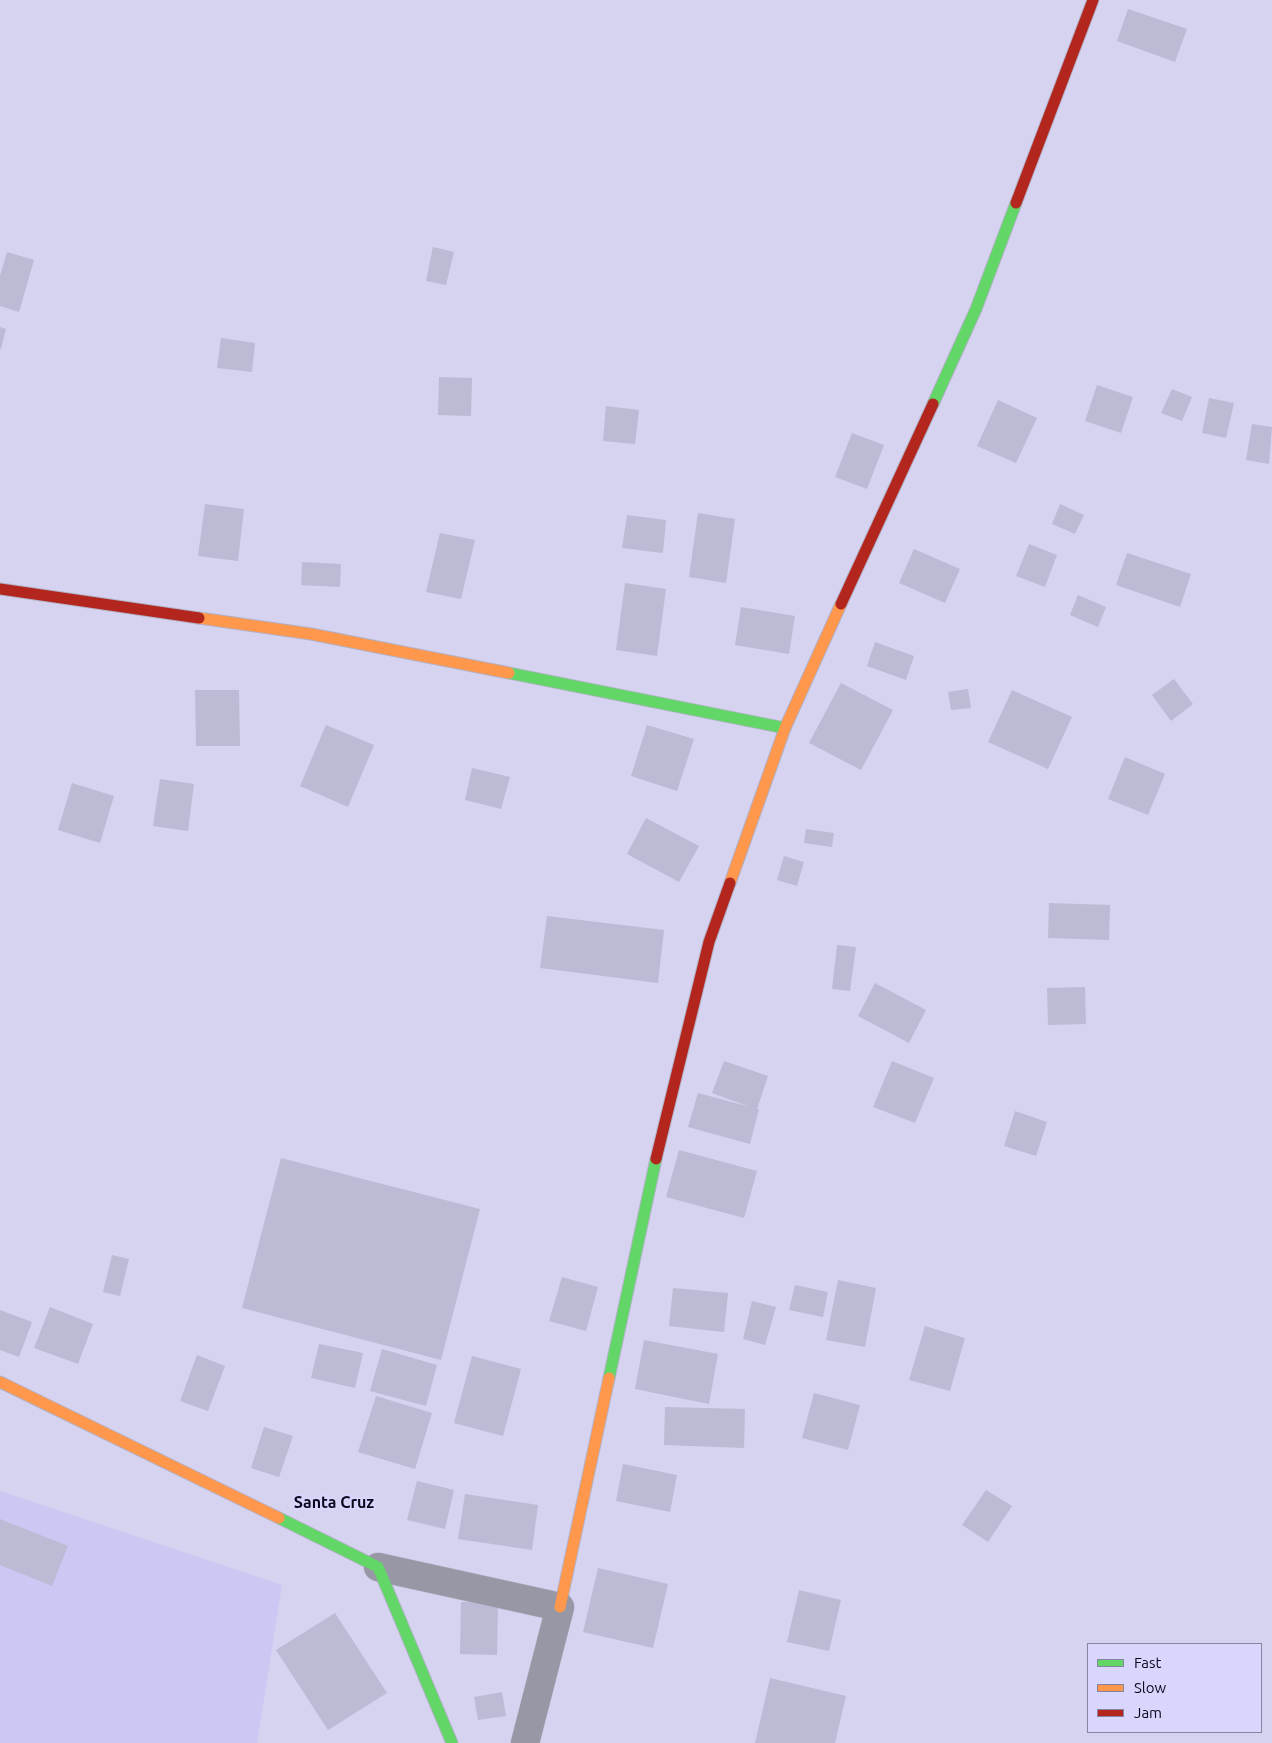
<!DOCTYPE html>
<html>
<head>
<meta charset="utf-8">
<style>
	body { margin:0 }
	#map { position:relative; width:1272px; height:1743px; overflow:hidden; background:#d5d3ef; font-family:Ubuntu,sans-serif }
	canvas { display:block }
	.legend { position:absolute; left:1087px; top:1643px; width:175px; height:90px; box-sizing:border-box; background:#d8d6fd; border:1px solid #8683a3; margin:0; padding:6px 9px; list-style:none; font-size:15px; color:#0b071d }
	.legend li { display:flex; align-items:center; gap:10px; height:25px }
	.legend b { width:25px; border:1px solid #8683a3 }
</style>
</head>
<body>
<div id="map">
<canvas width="1272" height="1743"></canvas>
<ul class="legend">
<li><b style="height:6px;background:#63d668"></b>Fast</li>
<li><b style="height:6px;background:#ff974d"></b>Slow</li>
<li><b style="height:6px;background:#b3261e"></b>Jam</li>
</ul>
</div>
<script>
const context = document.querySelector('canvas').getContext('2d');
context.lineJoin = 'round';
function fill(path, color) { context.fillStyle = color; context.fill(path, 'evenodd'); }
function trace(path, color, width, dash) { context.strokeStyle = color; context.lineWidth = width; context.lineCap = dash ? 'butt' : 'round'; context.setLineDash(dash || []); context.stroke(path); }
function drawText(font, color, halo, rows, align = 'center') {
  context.font = font + ' Ubuntu,sans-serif'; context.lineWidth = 4; context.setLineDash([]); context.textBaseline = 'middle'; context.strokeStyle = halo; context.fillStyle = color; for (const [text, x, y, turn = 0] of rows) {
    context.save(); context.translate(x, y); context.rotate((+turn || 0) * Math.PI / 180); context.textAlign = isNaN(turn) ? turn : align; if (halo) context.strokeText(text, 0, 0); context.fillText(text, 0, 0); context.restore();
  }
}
const built = new Path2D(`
	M 0,1491 L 282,1585 L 257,1743 L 0,1743 Z`);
const building = new Path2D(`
	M 1128,9 L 1187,29 L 1175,62 L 1117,41 Z
	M 433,247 L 454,252 L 446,285 L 426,281 Z
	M 7,252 L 34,260 L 19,312 L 0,306 L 0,276 Z
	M 0,327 L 6,329 L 1,349 L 0,349 Z
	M 221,338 L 255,343 L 252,372 L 217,368 Z
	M 439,377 L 472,378 L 471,416 L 438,415 Z
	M 1097,385 L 1133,397 L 1121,433 L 1085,421 Z
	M 1172,389 L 1192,397 L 1182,421 L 1161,413 Z
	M 1209,398 L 1234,403 L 1226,438 L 1202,433 Z
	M 998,400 L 1037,418 L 1016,463 L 977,446 Z
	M 606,406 L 639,410 L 635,444 L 603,441 Z
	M 1252,424 L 1272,427 L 1269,464 L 1246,460 Z
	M 852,433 L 884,445 L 867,489 L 835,477 Z
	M 205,504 L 244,509 L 238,561 L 198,556 Z
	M 1060,504 L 1084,515 L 1075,534 L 1052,524 Z
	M 698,513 L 735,519 L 726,583 L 689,577 Z
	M 627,515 L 666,520 L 663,553 L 622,548 Z
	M 440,533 L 475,540 L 461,599 L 426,592 Z
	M 1029,544 L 1057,555 L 1045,587 L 1016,576 Z
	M 914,549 L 960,569 L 945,603 L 899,583 Z
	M 1127,553 L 1191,574 L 1180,607 L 1116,585 Z
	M 302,562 L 341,564 L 340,587 L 301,585 Z
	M 625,583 L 666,589 L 657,656 L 616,650 Z
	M 1078,595 L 1106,607 L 1098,627 L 1070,615 Z
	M 741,607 L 795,616 L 789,654 L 735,645 Z
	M 875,642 L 914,656 L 906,680 L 867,666 Z
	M 1174,679 L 1193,704 L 1171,721 L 1152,695 Z
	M 841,683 L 893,710 L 861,770 L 809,743 Z
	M 968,689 L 971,708 L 951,710 L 948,692 Z
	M 195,690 L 239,690 L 240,746 L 196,746 Z
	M 1012,690 L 1072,717 L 1048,769 L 988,742 Z
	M 326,725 L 374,745 L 348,807 L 300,786 Z
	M 647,725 L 694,739 L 677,791 L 631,776 Z
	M 1125,757 L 1165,774 L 1148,815 L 1108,799 Z
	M 472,768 L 510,777 L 501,809 L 465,800 Z
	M 160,779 L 194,784 L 188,831 L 153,826 Z
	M 72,783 L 114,796 L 100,843 L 58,830 Z
	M 646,818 L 699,846 L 679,882 L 627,854 Z
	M 806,829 L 834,833 L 832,847 L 804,843 Z
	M 784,856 L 804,862 L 797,886 L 777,880 Z
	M 1049,903 L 1110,905 L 1109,940 L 1048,938 Z
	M 547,916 L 664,930 L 658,983 L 540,968 Z
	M 837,945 L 856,947 L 850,991 L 832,989 Z
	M 875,983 L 926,1010 L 909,1043 L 858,1016 Z
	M 1085,987 L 1086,1024 L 1048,1025 L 1047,988 Z
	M 724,1061 L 768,1076 L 757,1109 L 759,1109 L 750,1144 L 688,1127 L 698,1093 L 750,1107 L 712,1093 Z
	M 892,1061 L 934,1078 L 915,1123 L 873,1107 Z
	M 1015,1111 L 1047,1122 L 1036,1156 L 1004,1146 Z
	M 679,1150 L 757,1171 L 744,1218 L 666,1197 Z
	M 281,1158 L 480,1209 L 441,1360 L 242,1308 Z
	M 112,1255 L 129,1259 L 120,1296 L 103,1292 Z
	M 562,1277 L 598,1287 L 586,1331 L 549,1321 Z
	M 838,1280 L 876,1288 L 865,1347 L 826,1340 Z
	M 795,1285 L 828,1292 L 823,1317 L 789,1310 Z
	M 673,1288 L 728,1293 L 724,1332 L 669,1326 Z
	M 752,1301 L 776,1307 L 765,1345 L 743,1339 Z
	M 50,1307 L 93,1324 L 78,1364 L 34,1348 Z
	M 0,1310 L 32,1322 L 19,1357 L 0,1350 Z
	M 925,1326 L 965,1338 L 950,1391 L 909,1380 Z
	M 644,1340 L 718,1354 L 709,1404 L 635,1389 Z
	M 319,1344 L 363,1353 L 355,1388 L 311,1378 Z
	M 382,1349 L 437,1365 L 426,1406 L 370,1391 Z
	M 197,1355 L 225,1366 L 208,1411 L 180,1401 Z
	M 472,1356 L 521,1369 L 503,1436 L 454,1423 Z
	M 814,1393 L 860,1405 L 848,1450 L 802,1438 Z
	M 376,1396 L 432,1413 L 415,1469 L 358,1452 Z
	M 665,1407 L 745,1409 L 744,1448 L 664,1445 Z
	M 264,1427 L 293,1436 L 279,1477 L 251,1468 Z
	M 623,1464 L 677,1475 L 670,1512 L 616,1501 Z
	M 417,1481 L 454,1490 L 445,1529 L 407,1520 Z
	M 986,1490 L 1012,1506 L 988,1542 L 962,1525 Z
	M 465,1494 L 538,1505 L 532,1550 L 458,1539 Z
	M 0,1519 L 68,1546 L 52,1586 L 0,1565 Z
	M 598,1568 L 668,1584 L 653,1648 L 583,1632 Z
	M 799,1590 L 841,1600 L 829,1651 L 787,1642 Z
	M 461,1602 L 498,1602 L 497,1655 L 460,1654 Z
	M 335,1613 L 387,1693 L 328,1730 L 276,1650 Z
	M 770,1678 L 846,1696 L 835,1743 L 755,1743 Z
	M 502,1692 L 506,1716 L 478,1720 L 474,1697 Z`);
const street = new Path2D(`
	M 378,1567 L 560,1607 L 525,1743`);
const fast = new Path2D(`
	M 933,404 L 976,309 L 1016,203
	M 509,673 L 785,728
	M 609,1378 L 656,1159
	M 279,1518 L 378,1567 L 452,1743`);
const slow = new Path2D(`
	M 199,618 L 311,634 L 509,673
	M 730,883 L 785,728 L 841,604
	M 0,1382 L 279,1518
	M 560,1607 L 609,1378`);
const jam = new Path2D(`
	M 1016,203 L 1093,0
	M 0,589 L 199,618
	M 841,604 L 933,404
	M 656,1159 L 709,942 L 730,883`);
const quarterNames = [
	["Santa Cruz",334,1503]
];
fill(built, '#cbc8f4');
fill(building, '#bcbad4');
trace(street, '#b2b1c7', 29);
trace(fast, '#b2b1c7', 13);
trace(slow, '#b2b1c7', 13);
trace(jam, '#b2b1c7', 13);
trace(street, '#9897a5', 28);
trace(fast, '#63d668', 11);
trace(slow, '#ff974d', 11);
trace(jam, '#b3261e', 11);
drawText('bold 16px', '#0b071d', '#d8d6fd', quarterNames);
</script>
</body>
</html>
